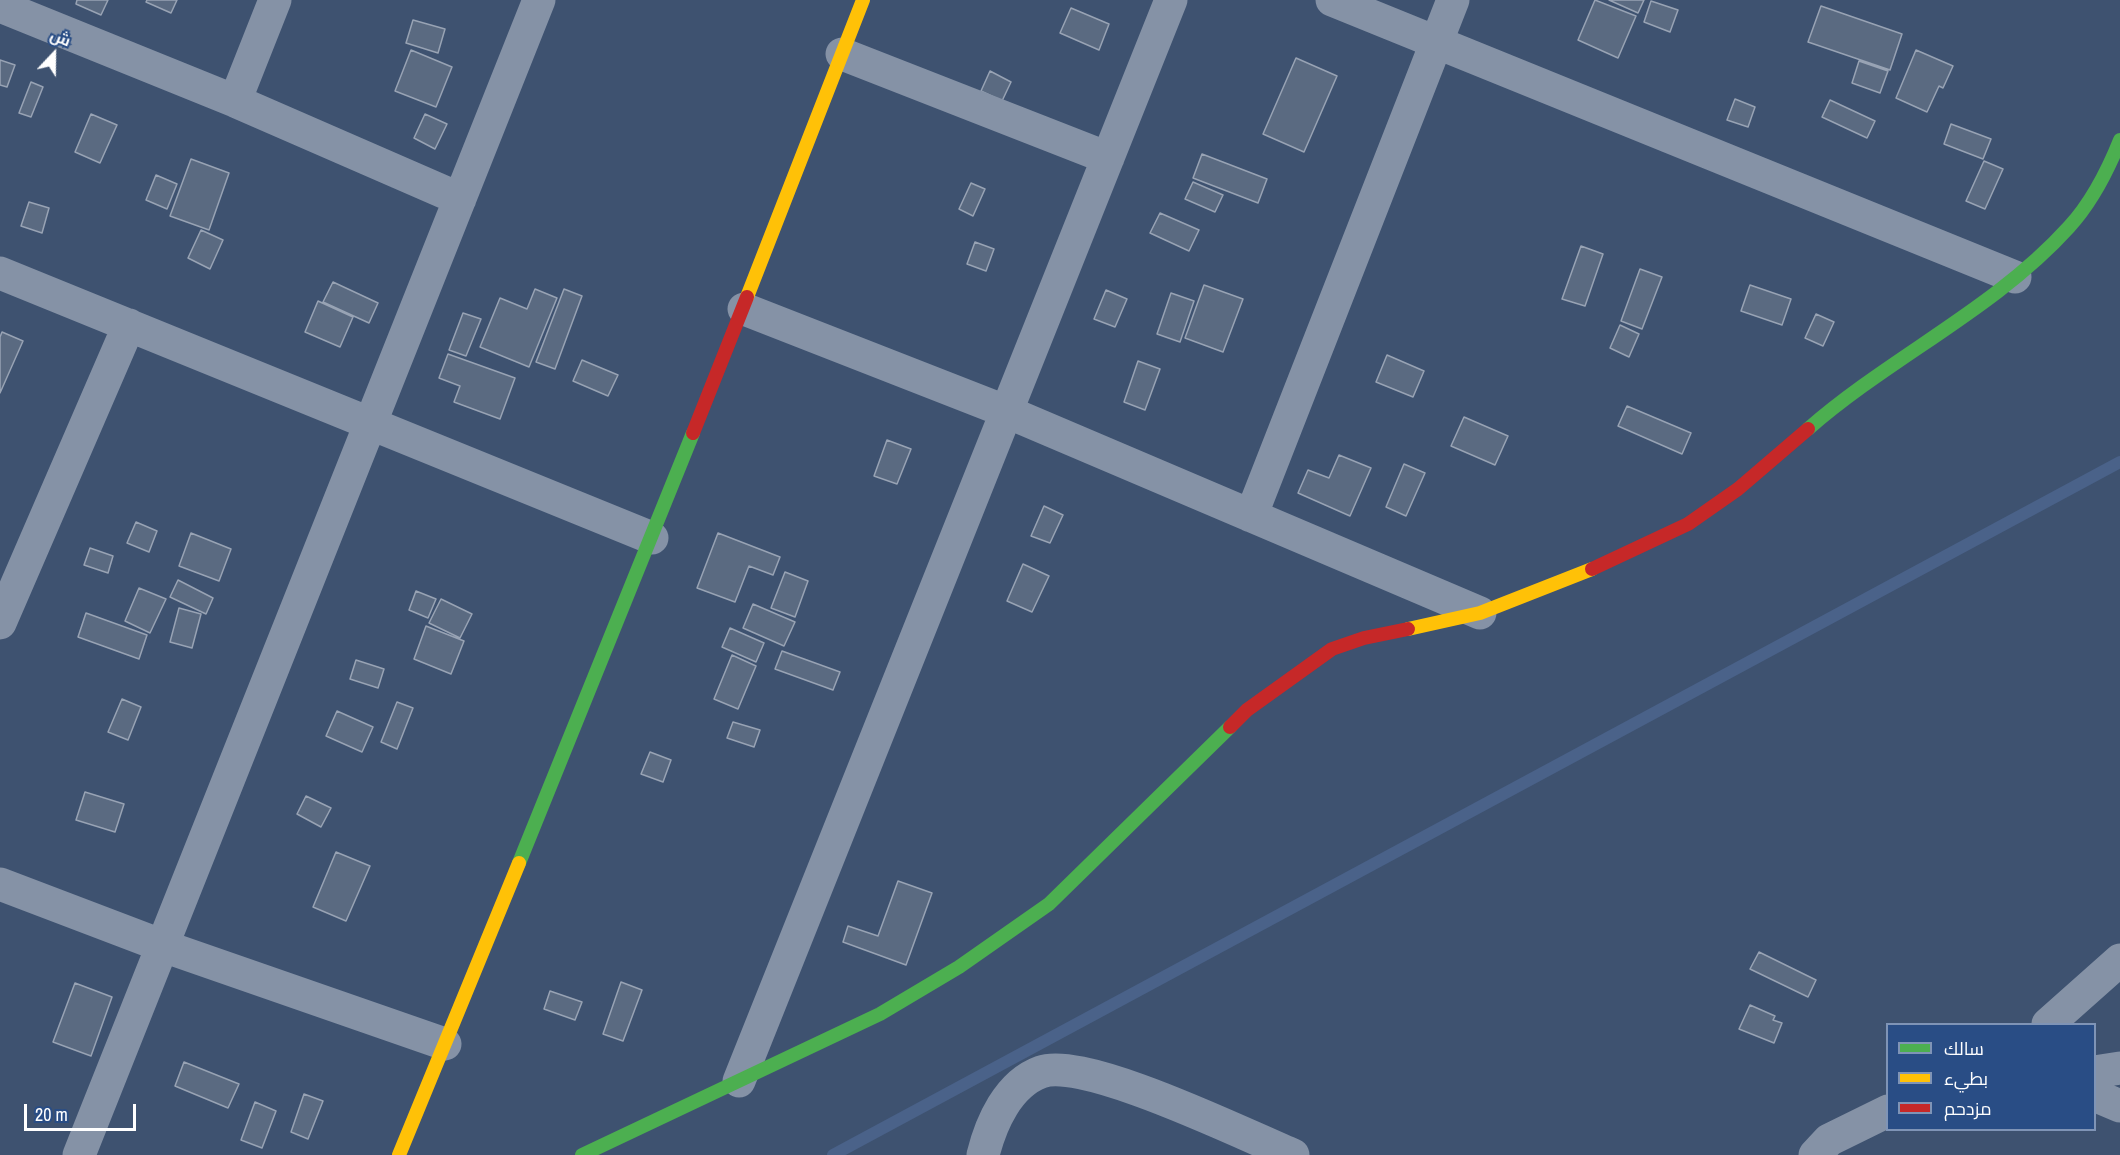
<!DOCTYPE html>
<html>
<head>
<meta charset="utf-8">
<style>
	body { margin:0 }
	#map { position:relative; width:2120px; height:1155px; overflow:hidden; background:#3e5270; font-family:"Archivo Narrow",Cairo,sans-serif }
	canvas { display:block }
	.legend { position:absolute; left:1886px; top:1023px; width:210px; height:108px; box-sizing:border-box; background:#294d85; border:2px solid #7f94b6; margin:0; padding:8px 10px; list-style:none; font-size:18px; color:#fff }
	.legend li { display:flex; align-items:center; gap:12px; height:30px }
	.legend b { width:30px; border:2px solid #7f94b6 }
	.north { position:absolute; left:24px; top:24px; width:60px; height:60px; -webkit-text-stroke:4px #294d85; paint-order:stroke; rotate:22deg; font-size:16px; font-weight:700; line-height:24px; text-align:center; color:#fff }
	.north::after { content:''; display:block; margin:auto; width:21px; height:27px; background:#fff; clip-path:polygon(50% 0,100% 100%,50% 72%,0 100%) }
	.scale { position:absolute; left:24px; top:1104px; width:112px; height:27px; box-sizing:border-box; border:3px solid #fff; border-top:0; padding-left:8px; font-size:18px; line-height:21px; white-space:nowrap; color:#fff; -webkit-text-stroke:4px #294d85; paint-order:stroke }
</style>
</head>
<body>
<div id="map">
<canvas width="2120" height="1155"></canvas>
<ul class="legend">
<li><b style="height:8px;background:#4caf50"></b>سالك</li>
<li><b style="height:8px;background:#ffc107"></b>بطيء</li>
<li><b style="height:8px;background:#c62828"></b>مزدحم</li>
</ul>
<div class="north">ش</div>
<div class="scale">20 m</div>
</div>
<script>
const context = document.querySelector('canvas').getContext('2d');
context.lineJoin = 'round';
function trace(path, color, width, dash) { context.strokeStyle = color; context.lineWidth = width; context.lineCap = dash ? 'butt' : 'round'; context.setLineDash(dash || []); context.stroke(path); }
function fill(path, color) { context.fillStyle = color; context.fill(path, 'evenodd'); }
const stream = new Path2D(`
	M 833,1155 L 2120,462`);
const building = new Path2D(`
	M 77,0 L 108,0 L 101,15 L 76,4 Z
	M 147,0 L 177,0 L 171,13 L 146,2 Z
	M 1595,0 L 1636,16 L 1618,58 L 1578,40 Z
	M 1609,0 L 1644,0 L 1638,13 Z
	M 1651,1 L 1678,10 L 1670,32 L 1644,22 Z
	M 1821,6 L 1902,34 L 1890,70 L 1808,42 Z
	M 1071,8 L 1109,24 L 1099,50 L 1060,33 Z
	M 413,20 L 445,29 L 438,53 L 406,43 Z
	M 411,50 L 452,67 L 436,107 L 395,91 Z
	M 1916,50 L 1953,66 L 1943,88 L 1939,86 L 1927,112 L 1896,98 Z
	M 1296,58 L 1337,76 L 1304,152 L 1263,134 Z
	M 0,60 L 15,65 L 7,87 L 0,85 Z
	M 1859,61 L 1888,71 L 1880,93 L 1852,83 Z
	M 990,71 L 1011,82 L 1002,101 L 981,91 Z
	M 31,82 L 43,87 L 31,117 L 19,113 Z
	M 1735,99 L 1755,107 L 1748,127 L 1727,120 Z
	M 1830,100 L 1875,121 L 1867,138 L 1822,117 Z
	M 91,114 L 117,125 L 100,163 L 75,152 Z
	M 425,114 L 447,124 L 435,149 L 414,138 Z
	M 1951,124 L 1991,139 L 1983,159 L 1944,144 Z
	M 1202,154 L 1267,179 L 1258,203 L 1193,178 Z
	M 191,159 L 229,173 L 209,230 L 170,216 Z
	M 1984,161 L 2003,169 L 1985,209 L 1966,201 Z
	M 156,175 L 177,184 L 167,209 L 146,200 Z
	M 1193,182 L 1223,195 L 1215,212 L 1185,199 Z
	M 971,183 L 985,189 L 973,216 L 959,209 Z
	M 29,202 L 49,208 L 42,233 L 21,226 Z
	M 1160,213 L 1199,230 L 1189,251 L 1150,233 Z
	M 201,230 L 223,240 L 210,269 L 188,258 Z
	M 975,242 L 994,249 L 986,271 L 967,264 Z
	M 1581,246 L 1603,254 L 1585,306 L 1562,299 Z
	M 1640,269 L 1662,277 L 1642,329 L 1621,321 Z
	M 333,282 L 378,303 L 369,323 L 323,302 Z
	M 1204,285 L 1243,299 L 1223,352 L 1185,338 Z
	M 1750,285 L 1791,299 L 1782,325 L 1741,311 Z
	M 535,289 L 557,298 L 529,367 L 480,347 L 500,298 L 527,309 Z
	M 564,289 L 582,296 L 555,369 L 536,362 Z
	M 1106,290 L 1127,299 L 1115,327 L 1094,319 Z
	M 1171,293 L 1194,301 L 1180,342 L 1157,334 Z
	M 318,301 L 353,317 L 340,347 L 305,332 Z
	M 463,313 L 481,319 L 466,356 L 449,350 Z
	M 1816,314 L 1834,322 L 1823,346 L 1805,338 Z
	M 1620,325 L 1639,334 L 1629,357 L 1610,348 Z
	M 2,332 L 23,341 L 0,393 L 0,337 Z
	M 448,354 L 515,378 L 500,419 L 454,402 L 460,386 L 439,378 Z
	M 1387,355 L 1424,371 L 1413,397 L 1376,382 Z
	M 582,360 L 618,375 L 608,396 L 573,381 Z
	M 1138,361 L 1160,369 L 1145,410 L 1124,402 Z
	M 1627,406 L 1691,433 L 1682,454 L 1618,426 Z
	M 1464,417 L 1508,436 L 1495,465 L 1451,446 Z
	M 887,440 L 911,449 L 897,484 L 874,476 Z
	M 1339,455 L 1371,468 L 1350,516 L 1298,493 L 1308,470 L 1329,478 Z
	M 1404,464 L 1425,473 L 1406,516 L 1386,507 Z
	M 1044,506 L 1063,515 L 1050,543 L 1031,536 Z
	M 136,522 L 157,531 L 149,552 L 127,543 Z
	M 191,533 L 231,549 L 219,581 L 179,566 Z
	M 718,533 L 780,557 L 773,575 L 749,566 L 735,602 L 697,588 Z
	M 90,548 L 113,556 L 108,573 L 84,565 Z
	M 1023,564 L 1049,576 L 1032,612 L 1007,601 Z
	M 785,572 L 808,581 L 795,617 L 771,608 Z
	M 178,580 L 213,598 L 206,614 L 170,597 Z
	M 139,588 L 166,599 L 150,633 L 125,621 Z
	M 416,591 L 436,599 L 428,618 L 409,610 Z
	M 441,599 L 472,614 L 460,638 L 429,623 Z
	M 753,604 L 795,622 L 784,646 L 743,628 Z
	M 179,608 L 201,614 L 192,648 L 170,642 Z
	M 86,613 L 147,635 L 139,659 L 78,637 Z
	M 426,626 L 464,641 L 451,674 L 414,659 Z
	M 730,628 L 764,643 L 756,662 L 722,647 Z
	M 782,651 L 840,672 L 833,690 L 775,669 Z
	M 732,655 L 756,666 L 738,709 L 714,699 Z
	M 356,660 L 384,669 L 378,688 L 350,679 Z
	M 122,699 L 141,707 L 128,740 L 108,732 Z
	M 397,702 L 413,708 L 397,749 L 381,742 Z
	M 337,711 L 373,727 L 362,752 L 326,736 Z
	M 733,722 L 760,730 L 754,747 L 727,738 Z
	M 650,752 L 671,760 L 663,782 L 641,774 Z
	M 85,792 L 124,804 L 115,832 L 76,820 Z
	M 306,796 L 331,808 L 321,827 L 297,814 Z
	M 336,852 L 370,866 L 346,921 L 313,907 Z
	M 898,881 L 932,893 L 906,965 L 843,942 L 848,926 L 878,936 Z
	M 1759,952 L 1816,980 L 1808,997 L 1750,969 Z
	M 621,982 L 642,990 L 623,1041 L 603,1034 Z
	M 75,983 L 112,997 L 91,1056 L 53,1042 Z
	M 550,991 L 582,1002 L 575,1020 L 544,1009 Z
	M 1750,1005 L 1775,1016 L 1773,1020 L 1782,1023 L 1774,1043 L 1739,1029 Z
	M 184,1062 L 239,1084 L 228,1108 L 175,1086 Z
	M 304,1094 L 323,1101 L 308,1139 L 291,1132 Z
	M 255,1102 L 276,1111 L 262,1148 L 241,1140 Z`);
const street = new Path2D(`
	M 1332,0 L 2015,277
	M 0,6 L 235,101 L 460,199
	M 842,54 L 1108,158
	M 235,101 L 275,0
	M 0,273 L 652,538
	M 744,309 L 1005,411 L 1480,613
	M 1251,516 L 1453,0
	M 0,623 L 129,325
	M 0,884 L 163,946 L 445,1044
	M 2048,1024 L 2120,960
	M 2094,1072 L 2120,1068
	M 739,1081 L 1171,0
	M 2094,1095 L 2120,1106
	M 79,1155 L 539,0
	M 983,1155 C 991,1123 1008,1084 1041,1072 C 1084,1056 1245,1135 1293,1155
	M 1815,1155 L 1829,1140 L 1888,1111`);
const fast = new Path2D(`
	M 1808,429 C 1890,357 1995,309 2069,227 C 2091,203 2108,170 2120,140
	M 519,863 L 693,433
	M 582,1155 L 880,1014 L 959,967 L 1049,904 L 1230,727`);
const slow = new Path2D(`
	M 747,297 L 863,0
	M 1408,629 L 1480,613 L 1592,569
	M 399,1155 L 519,863`);
const jam = new Path2D(`
	M 693,433 L 747,297
	M 1592,569 L 1688,524 L 1738,489 L 1808,429
	M 1230,727 L 1247,710 L 1332,649 L 1364,638 L 1408,629`);
trace(stream, '#4a6289', 12);
fill(building, '#5a6a81');
trace(building, '#98a3b4', 1.5);
trace(street, '#8592a6', 33);
trace(fast, '#4caf50', 14);
trace(slow, '#ffc107', 14);
trace(jam, '#c62828', 14);
</script>
</body>
</html>
